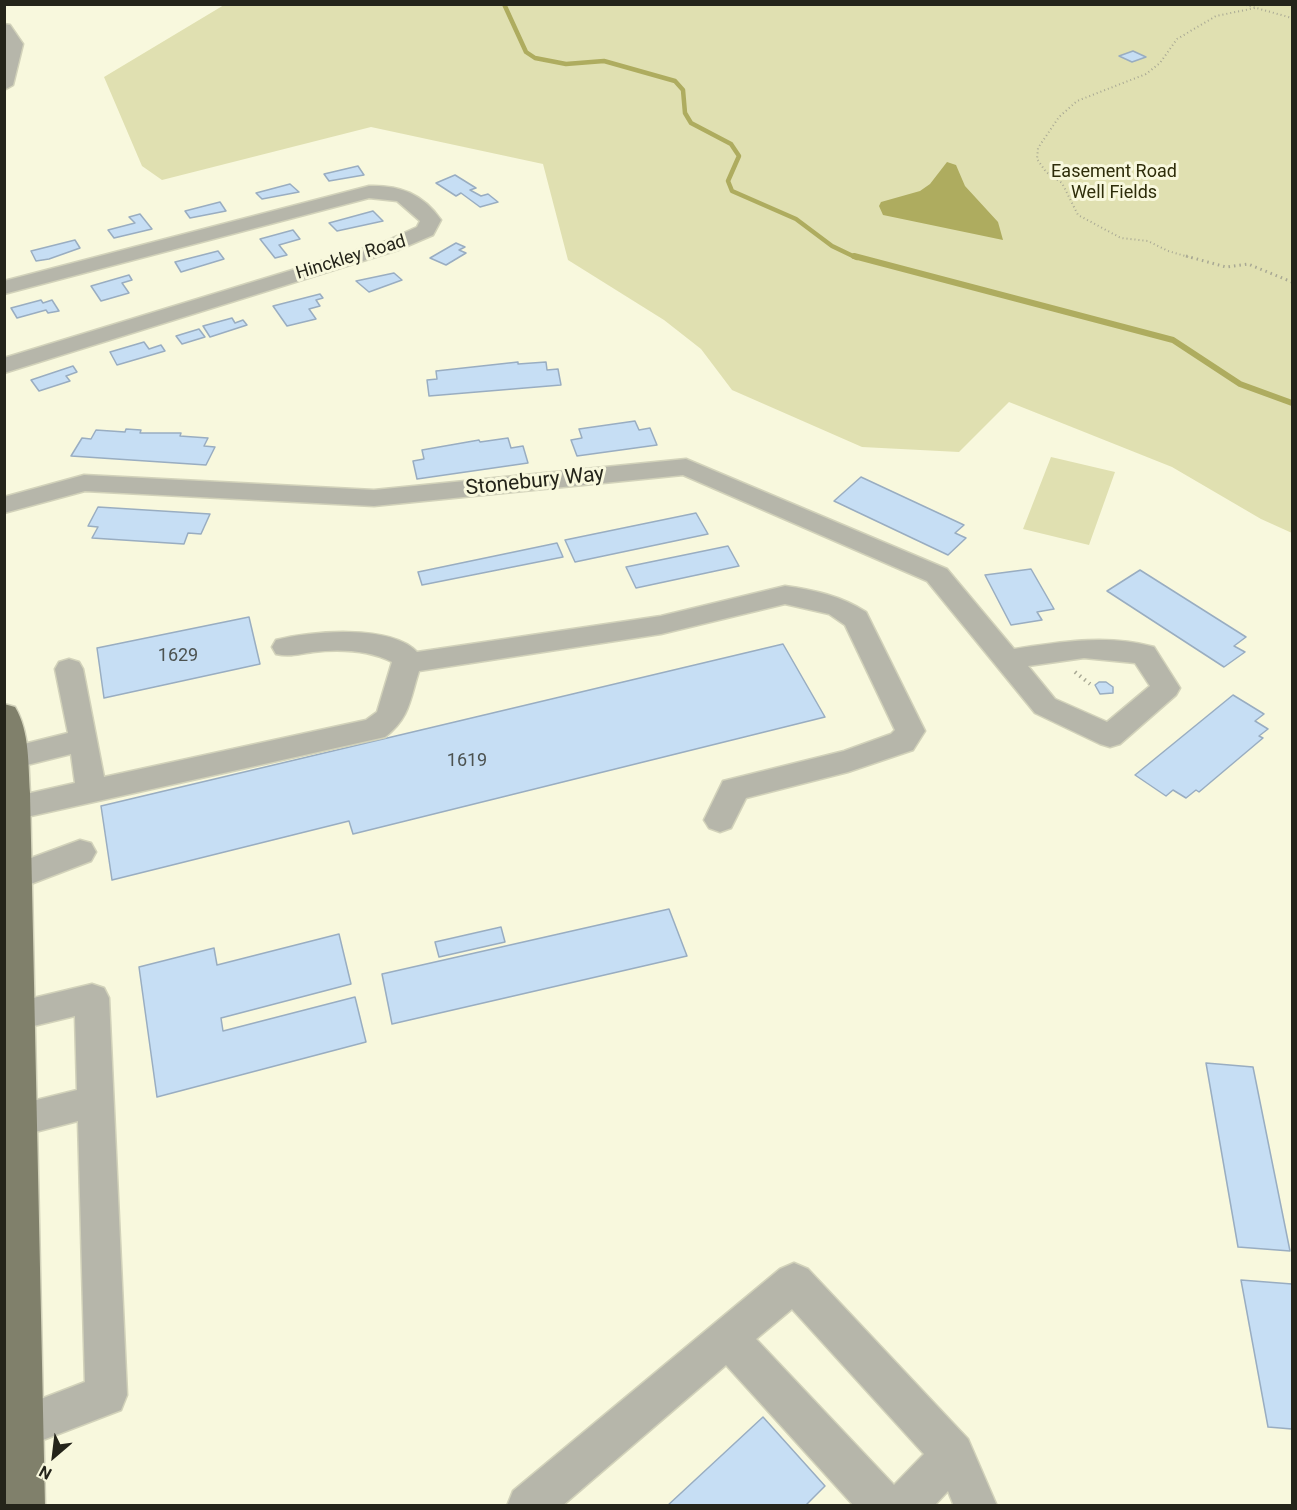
<!DOCTYPE html>
<html>
<head>
<meta charset="utf-8">
<style>
	body { margin:0 }
	#map { position:relative; width:1297px; height:1510px; overflow:hidden; background:#f8f8dd; font-family:Roboto,sans-serif }
	canvas { display:block }
	.frame { position:absolute; inset:0; border:6px solid #24241a; pointer-events:none }
	.north { position:absolute; left:24px; top:1426px; width:60px; height:60px; -webkit-text-stroke:4px #f8f8dd; paint-order:stroke; rotate:208deg; font-size:16px; font-weight:700; line-height:24px; text-align:center; color:#24241a }
	.north::after { content:''; display:block; margin:auto; width:21px; height:27px; background:#24241a; clip-path:polygon(50% 0,100% 100%,50% 72%,0 100%) }
</style>
</head>
<body>
<div id="map">
<canvas width="1297" height="1510"></canvas>
<div class="frame"></div>
<div class="north">N</div>
</div>
<script>
const context = document.querySelector('canvas').getContext('2d');
context.lineJoin = 'round';
function fill(path, color) { context.fillStyle = color; context.fill(path, 'evenodd'); }
function trace(path, color, width, dash) { context.strokeStyle = color; context.lineWidth = width; context.lineCap = dash ? 'butt' : 'round'; context.setLineDash(dash || []); context.stroke(path); }
function drawText(font, color, halo, rows, align = 'center') {
  context.font = font + ' Roboto,sans-serif'; context.lineWidth = 6; context.setLineDash([]); context.textBaseline = 'middle'; context.strokeStyle = halo; context.fillStyle = color; for (const [text, x, y, turn = 0] of rows) {
    context.save(); context.translate(x, y); context.rotate((+turn || 0) * Math.PI / 180); context.textAlign = isNaN(turn) ? turn : align; if (halo) context.strokeText(text, 0, 0); context.fillText(text, 0, 0); context.restore();
  }
}
const green = new Path2D(`
	M 224,5 L 1292,5 L 1292,533 L 1261,519 L 1172,467 L 1009,402 L 959,452 L 862,447 L 732,390 L 701,349 L 664,320 L 568,260 L 543,164 L 371,127 L 162,180 L 142,166 L 104,77 Z
	M 1051,457 L 1115,472 L 1089,545 L 1023,529 Z`);
const water = new Path2D(`
	M 947,162 L 956,165 L 965,186 L 998,222 L 1003,240 L 883,215 L 879,206 L 881,202 L 920,191 L 930,184 Z`);
const streamFar1 = new Path2D(`
	M 504,4 L 526,52 L 535,58 L 566,64 L 604,61 L 675,81 L 683,90 L 685,113 L 691,123 L 731,144 L 739,156 L 728,181 L 732,191 L 796,219 L 832,246 L 857,258`);
const stream = new Path2D(`
	M 854,256 L 1173,340 L 1240,384 L 1292,403`);
const building = new Path2D(`
	M 1133,51 L 1146,57 L 1132,62 L 1119,56 Z
	M 358,166 L 364,175 L 329,181 L 324,174 Z
	M 455,175 L 476,188 L 470,190 L 481,196 L 488,194 L 498,202 L 480,207 L 461,193 L 456,196 L 436,183 Z
	M 290,184 L 299,192 L 262,199 L 256,193 Z
	M 220,202 L 226,211 L 190,218 L 185,211 Z
	M 373,211 L 383,221 L 337,231 L 329,223 Z
	M 140,214 L 152,229 L 114,238 L 108,230 L 135,223 L 129,217 Z
	M 293,230 L 300,239 L 279,245 L 287,255 L 275,258 L 260,239 Z
	M 75,240 L 80,248 L 49,259 L 36,261 L 31,251 Z
	M 456,243 L 465,247 L 459,250 L 466,253 L 446,265 L 430,258 Z
	M 218,251 L 224,259 L 181,272 L 175,262 Z
	M 394,273 L 402,280 L 369,292 L 356,281 Z
	M 129,275 L 132,280 L 122,283 L 129,293 L 101,301 L 91,286 Z
	M 320,294 L 323,298 L 316,300 L 320,306 L 309,309 L 316,319 L 287,326 L 273,306 Z
	M 41,300 L 43,303 L 52,300 L 59,311 L 48,313 L 46,310 L 17,318 L 11,308 Z
	M 232,318 L 235,323 L 243,320 L 247,325 L 210,337 L 203,326 Z
	M 199,329 L 205,337 L 182,344 L 176,336 Z
	M 144,342 L 149,349 L 161,345 L 165,351 L 117,365 L 110,352 Z
	M 518,362 L 518,364 L 546,362 L 547,370 L 558,369 L 561,385 L 429,396 L 427,380 L 437,379 L 436,371 Z
	M 73,366 L 77,372 L 66,376 L 70,381 L 39,391 L 31,380 Z
	M 635,421 L 639,430 L 650,428 L 657,445 L 577,456 L 571,440 L 582,438 L 579,429 Z
	M 126,429 L 141,430 L 140,433 L 181,433 L 180,436 L 208,438 L 204,446 L 215,447 L 206,465 L 71,456 L 82,438 L 91,439 L 96,430 L 125,432 Z
	M 508,438 L 511,448 L 523,446 L 528,463 L 417,479 L 413,461 L 424,459 L 422,450 L 479,440 L 480,442 Z
	M 861,477 L 964,525 L 955,533 L 966,538 L 948,555 L 834,501 Z
	M 98,507 L 210,514 L 201,534 L 188,533 L 184,544 L 92,538 L 98,527 L 88,526 Z
	M 696,513 L 708,534 L 575,562 L 565,540 Z
	M 557,543 L 563,557 L 422,585 L 418,572 Z
	M 728,546 L 739,566 L 636,588 L 626,567 Z
	M 1031,569 L 1054,609 L 1037,612 L 1042,620 L 1011,625 L 985,575 Z
	M 1140,570 L 1246,637 L 1234,646 L 1245,652 L 1224,667 L 1107,591 Z
	M 249,617 L 260,664 L 104,698 L 97,648 Z
	M 783,644 L 825,717 L 353,834 L 349,821 L 112,880 L 101,806 Z
	M 1099,682 L 1106,682 L 1113,687 L 1113,693 L 1100,694 L 1095,685 Z
	M 1233,695 L 1264,714 L 1255,721 L 1268,729 L 1259,736 L 1263,738 L 1199,792 L 1196,790 L 1186,798 L 1173,790 L 1166,796 L 1135,775 Z
	M 669,909 L 687,956 L 392,1024 L 382,974 Z
	M 501,927 L 505,942 L 439,957 L 435,942 Z
	M 339,934 L 351,984 L 221,1018 L 223,1031 L 355,997 L 366,1042 L 157,1097 L 139,967 L 214,948 L 217,965 Z
	M 1206,1063 L 1253,1067 L 1290,1251 L 1238,1247 Z
	M 1241,1280 L 1292,1284 L 1292,1429 L 1268,1427 Z
	M 763,1417 L 825,1486 L 805,1506 L 667,1506 Z`);
const pathFar2 = new Path2D(`
	M 1242,4 L 1292,18
	M 1192,258 L 1168,251 L 1148,241 L 1121,238 L 1078,215 L 1062,183 L 1046,172 L 1037,159 L 1038,148 L 1059,117 L 1077,101 L 1146,74 L 1160,63 L 1177,39 L 1216,16 L 1255,8`);
const pathFar1 = new Path2D(`
	M 1186,256 L 1226,267 L 1248,264 L 1292,282`);
const path = new Path2D(`
	M 1075,672 L 1090,684`);
const minor = new Path2D(`
	M 4,24 L 10,25 L 23,44 L 13,85 L 4,90 Z
	M 369,186 C 400,185 423,194 441,220 L 433,235 L 398,250 L 4,373 L 4,358 L 384,242 L 417,227 L 420,221 L 397,201 L 369,198 L 4,294 L 4,281 Z
	M 686,459 L 947,569 L 1014,649 C 1061,642 1107,634 1154,647 L 1180,688 L 1176,695 L 1120,744 L 1110,747 L 1100,744 L 1035,713 L 927,581 L 683,475 L 374,506 L 85,491 L 4,513 L 4,497 L 84,475 L 374,490 ZM 1084,658 L 1135,663 L 1150,686 L 1107,722 L 1055,699 L 1028,666 Z
	M 785,586 C 814,590 841,596 866,612 L 925,731 L 913,750 L 848,772 L 746,798 L 731,828 L 720,832 L 709,828 L 704,820 L 723,781 L 844,751 L 891,734 L 895,730 L 845,625 L 829,614 L 785,604 L 661,634 L 419,671 C 410,699 410,718 385,737 L 13,820 L 4,817 L 4,799 L 75,783 L 71,754 L 11,769 L 4,767 L 4,749 L 68,733 L 55,669 L 59,662 L 69,659 L 79,662 L 83,669 L 104,777 L 366,720 L 377,712 L 392,662 C 368,650 340,649 313,652 C 300,654 289,657 276,654 L 272,647 L 276,640 C 309,631 391,624 417,652 L 661,616 Z
	M 80,840 L 91,843 L 96,852 L 91,861 L 15,890 L 4,886 L 4,868 Z
	M 92,984 L 104,988 L 109,998 L 127,1395 L 121,1410 L 22,1448 L 7,1442 L 4,1419 L 7,1412 L 85,1382 L 78,1121 L 4,1140 L 4,1108 L 77,1090 L 75,1016 L 17,1030 L 5,1025 L 4,1005 Z
	M 794,1263 L 808,1269 L 968,1439 L 997,1506 L 954,1506 L 948,1491 L 934,1506 L 854,1506 L 726,1365 L 562,1506 L 507,1506 L 513,1491 L 780,1269 ZM 792,1309 L 924,1454 L 894,1485 L 756,1339 Z`);
const major = new Path2D(`
	M 4,704 L 15,707 C 30,732 28,765 30,793 L 45,1506 L 4,1506 Z`);
const farParknames = [
	["Easement Road",1114,172],
	["Well Fields",1114,193]
];
const farStreetnames = [
	["Hinckley Road",351,258,-17]
];
const numberNames = [
	["1629",178,656],
	["1619",467,761]
];
const streetNames = [
	["Stonebury Way",535,482,-6]
];
fill(green, '#e0e0b1');
fill(water, '#aeac5f');
trace(streamFar1, '#aeac5f', 4.5);
trace(stream, '#aeac5f', 6);
fill(building, '#c6def4');
trace(building, '#99adc1', 1.5);
trace(minor, '#d2d2ba', 3);
trace(major, '#d2d2ba', 3);
trace(pathFar2, '#a8a894', 2, [1, 3]);
trace(pathFar1, '#a8a894', 3, [1.5, 4]);
trace(path, '#a8a894', 4, [1.5, 4.5]);
fill(minor, '#b6b6aa');
fill(major, '#80806b');
drawText('18px', '#2e2d0a', '#f8f8dd', farParknames);
drawText('18px', '#24241a', '#f8f8dd', farStreetnames);
drawText('18px', '#4c5250', null, numberNames);
drawText('21px', '#24241a', '#f8f8dd', streetNames);
</script>
</body>
</html>
